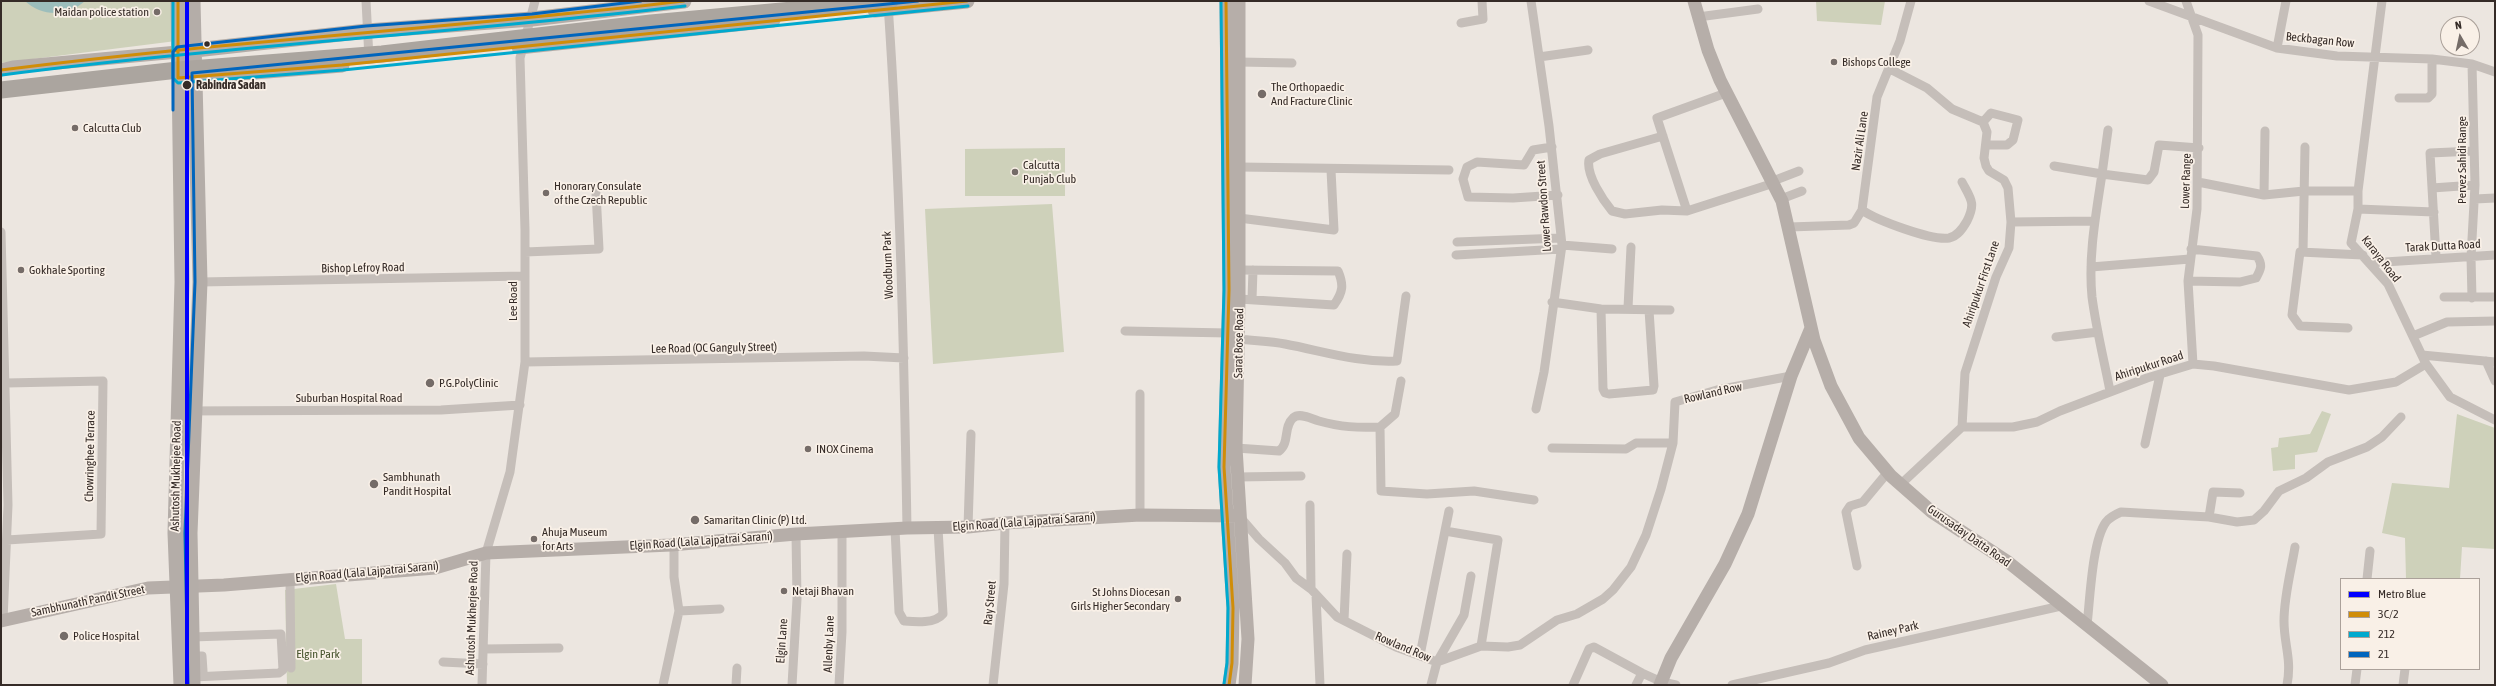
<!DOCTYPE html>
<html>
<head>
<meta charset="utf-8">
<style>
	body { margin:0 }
	#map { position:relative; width:2496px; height:686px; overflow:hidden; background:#ece6e0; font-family:"Asap Condensed",sans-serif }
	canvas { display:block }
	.frame { position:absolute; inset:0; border:2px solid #352b27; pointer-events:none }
	.legend { position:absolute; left:2340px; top:578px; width:140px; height:92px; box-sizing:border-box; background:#f9f0e7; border:1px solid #aba19a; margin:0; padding:5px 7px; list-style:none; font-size:12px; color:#352b27 }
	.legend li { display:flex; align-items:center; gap:8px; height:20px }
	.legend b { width:20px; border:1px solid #aba19a }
	.north { position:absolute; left:2440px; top:16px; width:40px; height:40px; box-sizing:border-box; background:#f9f0e7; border:1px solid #aba19a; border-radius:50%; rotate:351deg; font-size:11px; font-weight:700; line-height:16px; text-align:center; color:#352b27 }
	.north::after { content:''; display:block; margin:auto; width:14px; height:18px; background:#756c68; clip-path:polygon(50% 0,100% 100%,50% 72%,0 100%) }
</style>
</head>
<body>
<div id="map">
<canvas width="2496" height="686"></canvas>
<div class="frame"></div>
<ul class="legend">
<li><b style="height:5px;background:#00f"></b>Metro Blue</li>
<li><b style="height:5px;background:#d08d08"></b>3C/2</li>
<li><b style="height:5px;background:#00a9ce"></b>212</li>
<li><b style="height:5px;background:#0065bd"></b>21</li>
</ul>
<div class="north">N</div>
</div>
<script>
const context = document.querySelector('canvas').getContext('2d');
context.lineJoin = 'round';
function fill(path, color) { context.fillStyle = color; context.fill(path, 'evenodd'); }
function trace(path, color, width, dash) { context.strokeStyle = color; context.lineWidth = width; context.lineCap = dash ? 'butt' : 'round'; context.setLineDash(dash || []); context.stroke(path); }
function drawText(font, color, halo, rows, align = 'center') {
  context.font = font + ' "Asap Condensed",sans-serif'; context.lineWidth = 3.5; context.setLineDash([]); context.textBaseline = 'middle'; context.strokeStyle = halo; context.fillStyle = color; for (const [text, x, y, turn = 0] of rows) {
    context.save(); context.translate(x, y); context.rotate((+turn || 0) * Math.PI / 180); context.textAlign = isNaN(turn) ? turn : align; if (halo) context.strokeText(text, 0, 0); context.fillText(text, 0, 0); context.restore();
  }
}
const green = new Path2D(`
	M 1,1 L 184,1 L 184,40 L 1,63 Z
	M 1816,1 L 1885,1 L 1881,25 L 1817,21 Z
	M 1065,148 L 1065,196 L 965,196 L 965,149 Z
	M 1052,204 L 1064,352 L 933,364 L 925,209 Z
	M 2322,411 L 2331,414 L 2317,452 L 2295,455 L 2295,469 L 2273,471 L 2271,448 L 2278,447 L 2279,438 L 2310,434 Z
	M 2457,414 L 2495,428 L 2495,549 L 2462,547 L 2460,579 L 2406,579 L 2405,538 L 2382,533 L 2392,483 L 2449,488 Z
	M 336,584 L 345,639 L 362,639 L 362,685 L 287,685 L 285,590 Z`);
const water = new Path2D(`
	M 25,1 L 85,1 C 67,17 42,17 25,1 Z`);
const street = new Path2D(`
	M 366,1 L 369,58
	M 1531,1 L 1549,126 L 1562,245 L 1544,372 L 1536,409
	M 2149,1 L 2277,48 L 2337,56 L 2432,59 L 2472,64 L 2495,72
	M 2186,1 L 2198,35 L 2197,209 L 2188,281 L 2193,364
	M 2382,1 L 2358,191 L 2358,209 L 2351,243 L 2388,284 L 2426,364 L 2450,397 L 2495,420
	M 888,4 C 900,179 904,353 907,528
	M 1698,17 L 1758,9
	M 1461,23 L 1483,19 L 1482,1
	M 2277,48 L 2286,1
	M 1539,57 L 1588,50
	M 1239,62 L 1292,63
	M 2472,64 L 2475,185 L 2471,257 L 2472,298
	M 1890,69 L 1927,88 L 1952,109 L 1983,122 L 1987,132 L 1984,158 L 1986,166 L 1989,171 L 2004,180 L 2008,188 L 2011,222 L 2009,248 L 1996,277 L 1965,373 L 1962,427
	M 2399,98 L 2428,98 L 2432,94 L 2432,59
	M 1983,122 L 1991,113 L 2018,120 L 2013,140 L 2007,145 L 1986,145
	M 2265,131 L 2264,195 L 2304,191 L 2358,191
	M 1663,136 L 1600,154 L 1589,160 C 1586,175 1603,200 1612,211 L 1625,214 L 1662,210 L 1687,211 L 1774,183
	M 1552,147 L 1533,150 L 1524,165 L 1477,162 L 1467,167 L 1463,179 L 1468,197 L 1513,198 L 1558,195
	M 2054,166 L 2102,174 L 2108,130
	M 1240,167 L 1449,170
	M 1773,181 L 1799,171
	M 2198,182 L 2264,195
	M 2432,188 L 2475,185
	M 1781,199 L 1802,191
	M 2475,199 L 2495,198
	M 2358,209 L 2434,212
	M 1862,210 C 1876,220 1932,241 1949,238 C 1958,236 1963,228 1967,221 C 1976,203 1971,199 1962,182
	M 1687,211 L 1657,118 L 1726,93
	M 1239,218 L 1334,230 L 1331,170
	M 2011,222 L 2095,221
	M 1789,227 L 1849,225 L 1854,223 L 1862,210 L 1877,97 L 1900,41 L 1911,1
	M 1,232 L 8,505 L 3,620
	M 1457,242 L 1561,238
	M 1562,245 L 1612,249
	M 525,252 L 599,249 L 596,193
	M 2303,252 L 2305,147
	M 1456,255 L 1561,249
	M 2436,257 L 2430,153 L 2474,151
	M 2369,263 L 2495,255
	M 2091,267 L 2190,259
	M 2188,281 L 2240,282 L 2256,278 C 2261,269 2263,265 2257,256 L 2191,249
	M 200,282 L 525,276
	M 2444,297 L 2495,297
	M 1239,299 L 1334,305 C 1343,292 1344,285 1338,271 L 1240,270
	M 1252,299 L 1253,270
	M 1552,302 L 1601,309 L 1670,310
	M 1628,308 L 1631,247
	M 1601,309 L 1603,389 L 1605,393 L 1609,394 L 1653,390 L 1654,386 L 1649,310
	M 2348,328 L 2300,326 L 2292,315 L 2300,252 L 2363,255
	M 1125,331 L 1228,333
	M 2413,336 L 2447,322 L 2495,321
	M 2056,337 L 2098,332
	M 1239,339 C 1254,341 1270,341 1285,344 C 1323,351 1358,363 1397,361 L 1406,296
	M 2422,355 L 2495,362
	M 2486,361 L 2495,381
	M 525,362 L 864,356 L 904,358
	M 6,383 L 103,381 L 101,534 L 7,540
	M 2110,391 C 2104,360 2096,328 2092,297 C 2088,256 2096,214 2102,174 L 2148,180 L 2154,172 L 2159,145 L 2199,148
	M 177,411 L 441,410 L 520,405
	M 1380,427 L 1381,491 L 1427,494 L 1474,491 L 1534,500
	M 2145,444 L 2160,375
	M 1236,448 L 1279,451 C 1290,443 1283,427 1293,418 C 1300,412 1311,419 1319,421 C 1341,427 1357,428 1380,427 L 1395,414 L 1401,381
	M 1552,448 L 1626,449 L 1636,443 L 1673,443
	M 1237,477 L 1301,476
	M 1901,484 L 1962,427 L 2013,427 L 2037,422 L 2060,411 L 2147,378 L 2193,364 L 2214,366 L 2349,390 L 2396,382 L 2426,364
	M 1310,505 L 1311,589
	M 1140,515 L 1140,394
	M 1240,517 L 1259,539 L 1285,563 L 1296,578 L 1311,589 L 1337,617 L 1396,647 L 1437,662 L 1481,646 L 1508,647 L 1520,645 L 1557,620 L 1577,614 L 1603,599 L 1613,590 L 1631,567 L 1646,535 L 1661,489 L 1673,443 L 1675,402 L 1717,390 L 1791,376
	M 2209,517 L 2213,492 L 2240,493
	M 968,527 L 971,434
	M 895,529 L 899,612 L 904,621 C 915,622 935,624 943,614 L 938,528
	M 1445,531 L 1498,540 L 1481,646
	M 1857,566 L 1846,512 L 1850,506 L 1863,502 L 1888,472
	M 2367,579 L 2370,551
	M 290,580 L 291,668
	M 1316,595 L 1320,685
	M 679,611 L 720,609
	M 1344,620 L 1347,554
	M 2087,625 C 2090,600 2092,541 2106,522 C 2110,517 2114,515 2121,512 L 2209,517 L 2237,522 L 2254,520 L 2264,511 L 2279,491 L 2306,478 L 2328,462 L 2367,447 L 2382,437 L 2401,417
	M 192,637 L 281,634 L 283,670 L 279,673 L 193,677
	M 484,649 L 559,648
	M 1420,655 L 1449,511
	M 193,656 L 202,656 L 203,671
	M 443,662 L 483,664
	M 482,685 L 486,553 L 510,472 L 525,362 L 525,230 L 520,58 L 535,1
	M 663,685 L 679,611 L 674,577 L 674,544
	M 736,685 L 737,668
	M 792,685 L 797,599 L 796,534
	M 839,685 L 842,632 L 842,533
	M 993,685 L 1004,584 L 1005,523
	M 1431,685 L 1437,662 L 1464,615 L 1471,576
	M 1573,685 L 1589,649 L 1594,647 L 1642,673 L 1662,682 L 1676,685
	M 1636,685 L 1642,673
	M 1732,685 L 1829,663 L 1865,650 L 2061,606
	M 2287,685 C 2292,659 2284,645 2284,621 C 2284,596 2291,571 2295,547
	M 2355,685 L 2357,669
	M 2403,685 L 2405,669`);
const secondary = new Path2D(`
	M 1226,1 L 1229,290 L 1224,467 L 1233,608 L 1232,663 L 1229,685
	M 1239,1 L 1239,299 L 1236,448 L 1248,639 L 1245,685
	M 1694,1 L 1708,50 L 1720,80 L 1782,201 L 1814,340 L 1831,386 L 1859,438 L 1891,476 L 1932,512 L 2008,562 L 2162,685
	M 1,70 L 13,67 L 178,52
	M 1,621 L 148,588 L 224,585 L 435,568 L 486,553 L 671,545 L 796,534 L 907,528 L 968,527 L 1005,523 L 1140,515 L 1239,516
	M 1660,685 L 1671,658 L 1725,564 L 1748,514 L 1791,376 L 1811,328`);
const primary = new Path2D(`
	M 178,1 L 182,282 L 175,533 L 181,685
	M 875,10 L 967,1
	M 519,47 L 773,20
	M 186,51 L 367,31 L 532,19 L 684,1
	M 192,77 L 342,65
	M 193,685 L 190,533 L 200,282 L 193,1`);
const highwayBridge = new Path2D(`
	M 1,90 L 178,70 L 382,54 L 651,23 L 890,1`);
const bus1 = new Path2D(`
	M 178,1 L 178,78 L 342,65 L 967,1
	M 1226,1 L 1229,290 L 1224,467 L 1233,608 L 1232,663 L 1229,685
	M 1,70 C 228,41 457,28 684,1`);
const bus2 = new Path2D(`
	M 173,1 L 173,78 L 178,83 L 343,70 L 968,6
	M 1221,1 L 1224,290 L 1219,467 L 1228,608 L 1227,663 L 1224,684
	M 2,75 C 229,46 457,33 685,6`);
const bus3 = new Path2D(`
	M 173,110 L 173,52 L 177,47 L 366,26 L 532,14 L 641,1
	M 188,685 L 185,533 L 195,282 L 192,73 L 918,1`);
const metro1 = new Path2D(`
	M 187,1 L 187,685`);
const markers = [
	[157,12,4,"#756c68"],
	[207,44,3.5,"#352b27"],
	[1834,62,4,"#756c68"],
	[187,85,5,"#352b27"],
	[1262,94,5,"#756c68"],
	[75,128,4,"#756c68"],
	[1015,172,4,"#756c68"],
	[546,193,4,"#756c68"],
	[21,270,4,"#756c68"],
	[430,383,5,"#756c68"],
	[808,449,4,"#756c68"],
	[374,484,5,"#756c68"],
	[695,520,5,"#756c68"],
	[534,539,4,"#756c68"],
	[784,591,4,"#756c68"],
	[1178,599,4,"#756c68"],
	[64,636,5,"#756c68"]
];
const poiNames = [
	["Maidan police station",149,12,"right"],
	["Bishops College",1842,62],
	["The Orthopaedic",1271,87],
	["And Fracture Clinic",1271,101],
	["Calcutta Club",83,128],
	["Calcutta",1023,165],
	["Punjab Club",1023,179],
	["Honorary Consulate",554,186],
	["of the Czech Republic",554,200],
	["Gokhale Sporting",29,270],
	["P.G.PolyClinic",439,383],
	["INOX Cinema",816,449],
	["Sambhunath",383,477],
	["Pandit Hospital",383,491],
	["Samaritan Clinic (P) Ltd.",704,520],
	["Ahuja Museum",542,532],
	["for Arts",542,546],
	["Netaji Bhavan",792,591],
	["St Johns Diocesan",1170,592,"right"],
	["Girls Higher Secondary",1170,606,"right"],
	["Police Hospital",73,636]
];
const streetNames = [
	["Beckbagan Row",2320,40,6],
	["Nazir Ali Lane",1860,141,-82],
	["Pervez Sahidi Range",2462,160,-90],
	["Lower Range",2186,181,-88],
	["Lower Rawdon Street",1544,206,-94],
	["Tarak Dutta Road",2443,246,-3],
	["Karaya Road",2381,259,52],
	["Woodburn Park",888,265,-92],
	["Bishop Lefroy Road",363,268,-1],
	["Ahiripukur First Lane",1981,284,-71],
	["Lee Road",513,301,-90],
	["Sarat Bose Road",1239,343,-89],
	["Lee Road (OC Ganguly Street)",714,348,-1],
	["Ahiripukur Road",2149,366,-18],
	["Rowland Row",1713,393,-13],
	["Suburban Hospital Road",349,398],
	["Chowringhee Terrace",90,456,-89],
	["Ashutosh Mukhejee Road",176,476,-89],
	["Elgin Road (Lala Lajpatrai Sarani)",1024,522,-4],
	["Gurusaday Datta Road",1969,536,35],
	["Elgin Road (Lala Lajpatrai Sarani)",701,541,-4],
	["Elgin Road (Lala Lajpatrai Sarani)",367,572,-5],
	["Sambhunath Pandit Street",88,601,-12],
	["Ray Street",990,603,-85],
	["Ashutosh Mukherjee Road",472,618,-88],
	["Rainey Park",1893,631,-13],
	["Elgin Lane",782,641,-86],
	["Allenby Lane",829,644,-88],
	["Rowland Row",1403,647,23]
];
const stopNames = [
	["Rabindra Sadan",196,85]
];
const parkNames = [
	["Elgin Park",318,654]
];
fill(green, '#ced1ba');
fill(water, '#9cbebc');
trace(street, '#c5beb9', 9);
trace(secondary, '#b6aea9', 13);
trace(primary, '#b4ada8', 15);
trace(highwayBridge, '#aba59f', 17);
trace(bus1, '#d08d08', 3);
trace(bus2, '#00a9ce', 3);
trace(bus3, '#0065bd', 3);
trace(metro1, '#00f', 4);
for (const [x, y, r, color] of markers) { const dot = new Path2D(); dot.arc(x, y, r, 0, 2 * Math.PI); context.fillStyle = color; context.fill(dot); trace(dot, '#f9f0e7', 1.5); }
drawText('12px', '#352b27', '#f9f0e7', poiNames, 'left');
drawText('12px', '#352b27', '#f9f0e7', streetNames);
drawText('bold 12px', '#352b27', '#f9f0e7', stopNames, 'left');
drawText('12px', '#46532c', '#f9f0e7', parkNames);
</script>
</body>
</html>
